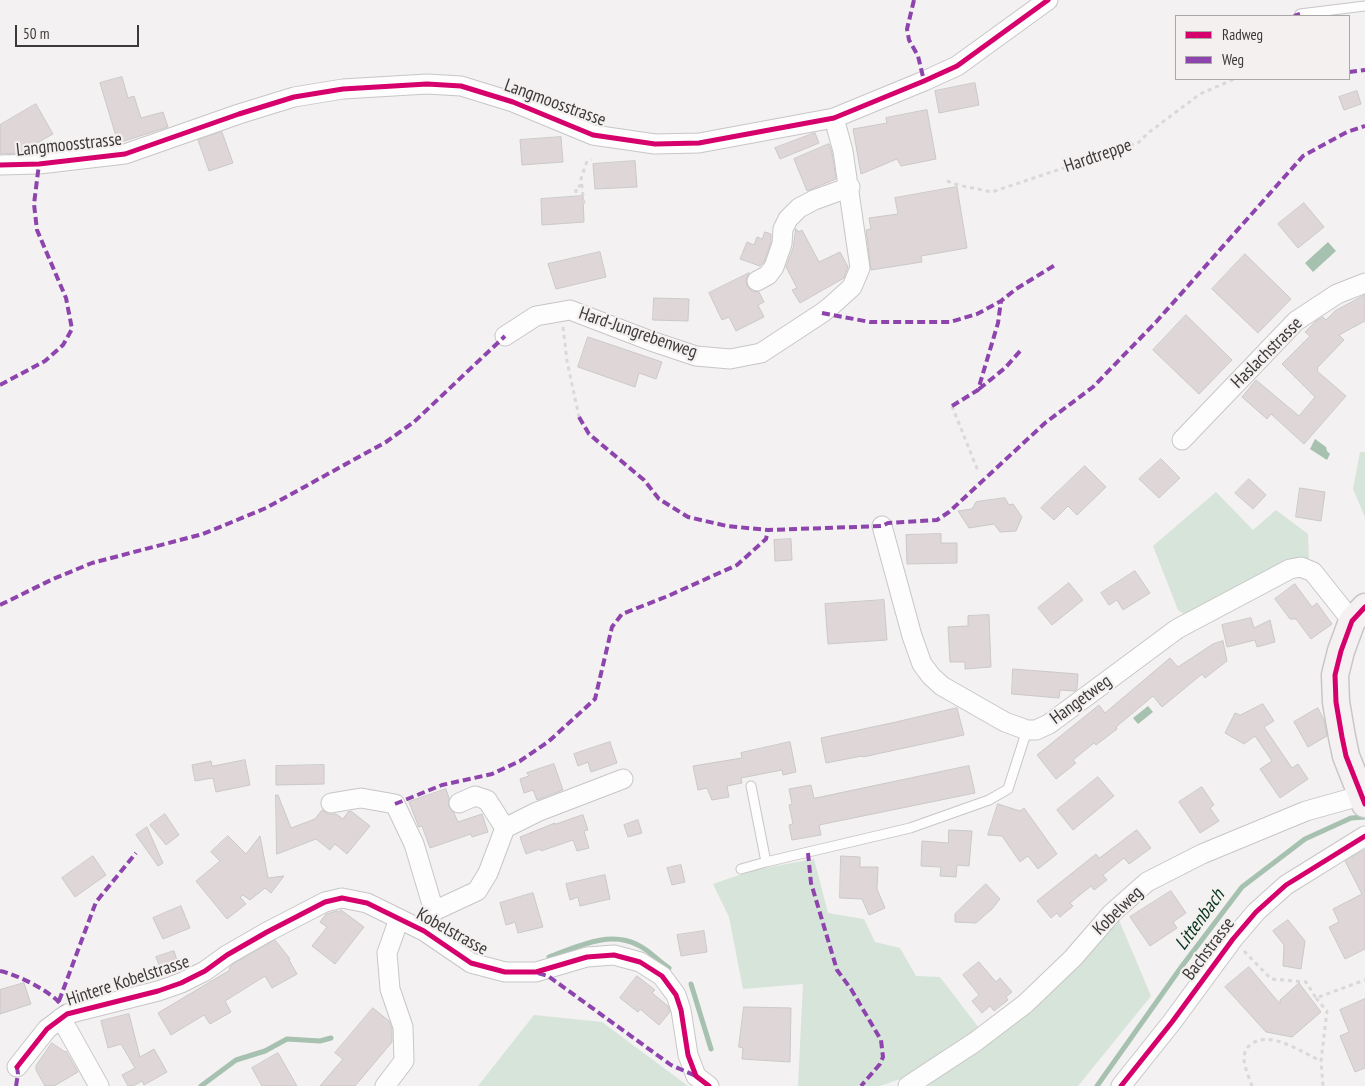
<!DOCTYPE html>
<html>
<head>
<meta charset="utf-8">
<style>
	body { margin:0 }
	#map { position:relative; width:1365px; height:1086px; overflow:hidden; background:#f3f1f1; font-family:"PT Sans Narrow",sans-serif }
	canvas { display:block }
	.legend { position:absolute; left:1175px; top:15px; width:175px; height:65px; box-sizing:border-box; background:#f4f0f0; border:1px solid #aaa7a7; margin:0; padding:6px 9px; list-style:none; font-size:15px; color:#3b3939 }
	.legend li { display:flex; align-items:center; gap:10px; height:25px }
	.legend b { width:25px; border:1px solid #aaa7a7 }
	.scale { position:absolute; left:15px; top:25px; width:124px; height:22px; box-sizing:border-box; border:2px solid #3b3939; border-top:0; padding-left:6px; font-size:15px; line-height:18px; white-space:nowrap; color:#3b3939; -webkit-text-stroke:4px #f4f0f0; paint-order:stroke }
</style>
</head>
<body>
<div id="map">
<canvas width="1365" height="1086"></canvas>
<ul class="legend">
<li><b style="height:6px;background:#d6006c"></b>Radweg</li>
<li><b style="height:6px;background:#8e44ad"></b>Weg</li>
</ul>
<div class="scale">50 m</div>
</div>
<script>
const context = document.querySelector('canvas').getContext('2d');
context.lineJoin = 'round';
function fill(path, color) { context.fillStyle = color; context.fill(path, 'evenodd'); }
function trace(path, color, width, dash) { context.strokeStyle = color; context.lineWidth = width; context.lineCap = dash ? 'butt' : 'round'; context.setLineDash(dash || []); context.stroke(path); }
function drawText(font, color, halo, rows, align = 'center') {
  context.font = font + ' "PT Sans Narrow",sans-serif'; context.lineWidth = 4.5; context.setLineDash([]); context.textBaseline = 'middle'; context.strokeStyle = halo; context.fillStyle = color; for (const [text, x, y, turn = 0] of rows) {
    context.save(); context.translate(x, y); context.rotate((+turn || 0) * Math.PI / 180); context.textAlign = isNaN(turn) ? turn : align; if (halo) context.strokeText(text, 0, 0); context.fillText(text, 0, 0); context.restore();
  }
}
const green = new Path2D(`
	M 1360,452 L 1365,452 L 1365,517 L 1353,489 Z
	M 1216,492 L 1253,530 L 1276,510 L 1308,534 L 1309,559 L 1294,561 L 1195,612 L 1184,614 L 1178,610 L 1153,546 Z
	M 814,859 L 828,913 L 864,919 L 875,942 L 900,948 L 916,976 L 940,977 L 979,1028 L 906,1077 L 880,1086 L 798,1086 L 803,984 L 743,989 L 729,917 L 713,884 L 754,870 Z
	M 1119,920 L 1151,996 L 1078,1086 L 928,1086 L 953,1064 L 1036,1006 Z
	M 534,1015 L 602,1022 L 688,1086 L 478,1086 Z`);
const water = new Path2D(`
	M 1328,242 L 1336,251 L 1313,272 L 1305,263 Z
	M 1315,439 L 1326,447 L 1327,451 L 1330,454 L 1327,460 L 1310,449 Z
	M 1148,706 L 1153,712 L 1138,724 L 1133,718 Z`);
const stream = new Path2D(`
	M 549,957 C 577,947 609,930 638,945 C 649,950 658,961 669,968
	M 691,984 L 711,1049
	M 201,1086 L 236,1060 L 265,1051 L 287,1039 L 320,1041 L 331,1038
	M 1097,1086 L 1182,966 L 1242,887 L 1305,839 L 1351,818 L 1365,817`);
const building = new Path2D(`
	M 122,77 L 128,98 L 134,96 L 141,118 L 163,112 L 168,127 L 118,143 L 100,83 Z
	M 975,83 L 979,105 L 939,113 L 935,91 Z
	M 1357,91 L 1361,104 L 1344,110 L 1339,97 Z
	M 36,104 L 53,134 L 19,153 L 0,154 L 0,125 Z
	M 927,110 L 936,159 L 901,166 L 897,159 L 861,174 L 853,129 L 887,123 L 886,118 Z
	M 222,132 L 233,163 L 209,171 L 198,140 Z
	M 815,133 L 819,143 L 780,159 L 775,148 Z
	M 561,137 L 563,162 L 522,165 L 520,140 Z
	M 829,144 L 832,153 L 836,179 L 807,191 L 794,159 Z
	M 635,161 L 637,187 L 595,189 L 593,164 Z
	M 957,187 L 967,248 L 921,256 L 922,262 L 871,270 L 866,230 L 871,229 L 869,218 L 898,214 L 895,198 Z
	M 583,196 L 584,222 L 542,225 L 541,199 Z
	M 1304,203 L 1324,227 L 1298,248 L 1278,224 Z
	M 796,229 L 799,232 L 802,230 L 819,262 L 840,252 L 848,267 L 844,278 L 800,303 L 792,290 L 797,288 L 786,267 L 793,248 Z
	M 765,232 L 771,234 L 771,242 L 764,262 L 760,266 L 740,259 L 747,242 L 754,245 L 757,237 L 762,239 Z
	M 600,252 L 606,277 L 556,289 L 548,264 Z
	M 1245,254 L 1291,299 L 1258,333 L 1212,289 Z
	M 749,273 L 746,280 L 747,286 L 752,291 L 759,292 L 764,302 L 758,305 L 764,317 L 736,331 L 729,317 L 722,320 L 709,293 Z
	M 1365,295 L 1365,321 L 1339,335 L 1344,340 L 1317,368 L 1318,369 L 1317,371 L 1346,396 L 1304,444 L 1271,414 L 1267,419 L 1242,397 L 1256,380 L 1299,416 L 1315,397 L 1282,364 L 1310,336 L 1305,332 L 1316,321 L 1323,317 L 1326,320 L 1335,311 Z
	M 654,298 L 689,299 L 688,321 L 653,320 Z
	M 1186,315 L 1232,360 L 1199,394 L 1153,350 Z
	M 588,337 L 662,362 L 656,379 L 639,373 L 635,387 L 578,367 Z
	M 1161,459 L 1180,478 L 1159,498 L 1139,479 Z
	M 1085,466 L 1106,487 L 1077,515 L 1068,506 L 1054,520 L 1041,508 Z
	M 1249,479 L 1266,495 L 1253,509 L 1235,493 Z
	M 1300,488 L 1325,492 L 1321,521 L 1296,517 Z
	M 1005,498 L 1009,505 L 1013,504 L 1022,517 L 1016,531 L 1000,532 L 994,524 L 969,528 L 958,511 L 972,509 L 976,502 Z
	M 941,534 L 941,543 L 957,543 L 957,563 L 907,564 L 906,535 Z
	M 791,539 L 792,560 L 775,561 L 774,540 Z
	M 1135,571 L 1150,593 L 1123,610 L 1117,600 L 1109,605 L 1101,593 Z
	M 1069,583 L 1083,600 L 1052,625 L 1038,608 Z
	M 1295,584 L 1312,607 L 1317,603 L 1332,624 L 1311,639 L 1296,619 L 1290,619 L 1275,599 Z
	M 884,600 L 887,640 L 828,644 L 825,604 Z
	M 989,615 L 991,667 L 965,669 L 965,662 L 950,662 L 948,627 L 968,626 L 968,616 Z
	M 1251,618 L 1254,628 L 1270,620 L 1275,642 L 1257,647 L 1255,640 L 1227,647 L 1222,625 Z
	M 1223,641 L 1227,661 L 1205,678 L 1202,674 L 1162,707 L 1153,696 L 1116,727 L 1117,729 L 1096,745 L 1094,743 L 1073,760 L 1076,763 L 1056,779 L 1037,755 L 1099,705 L 1105,713 L 1170,658 L 1178,667 L 1213,644 Z
	M 1013,669 L 1078,674 L 1077,689 L 1075,691 L 1060,690 L 1059,698 L 1012,694 Z
	M 1263,704 L 1274,721 L 1264,727 L 1292,768 L 1298,764 L 1308,779 L 1280,798 L 1260,769 L 1272,761 L 1255,736 L 1244,744 L 1225,733 L 1235,713 L 1240,715 Z
	M 957,708 L 964,735 L 863,757 L 862,756 L 826,763 L 821,738 L 896,722 Z
	M 1318,708 L 1324,720 L 1327,736 L 1308,747 L 1294,722 Z
	M 610,742 L 617,763 L 591,772 L 588,762 L 578,766 L 574,754 Z
	M 790,742 L 796,772 L 783,775 L 782,770 L 741,778 L 742,783 L 727,786 L 729,797 L 712,800 L 707,788 L 698,790 L 693,766 L 742,758 L 741,753 Z
	M 245,760 L 250,785 L 216,792 L 213,778 L 195,781 L 192,765 L 211,761 L 212,766 Z
	M 554,764 L 563,790 L 537,800 L 533,790 L 524,793 L 520,779 L 529,776 L 527,773 Z
	M 324,765 L 324,784 L 276,785 L 276,766 Z
	M 969,766 L 975,793 L 819,825 L 821,835 L 792,840 L 789,825 L 793,824 L 789,805 L 792,804 L 789,789 L 811,785 L 814,798 Z
	M 1098,777 L 1114,796 L 1073,830 L 1057,810 Z
	M 1202,787 L 1214,805 L 1210,808 L 1219,821 L 1200,833 L 1179,802 Z
	M 446,789 L 449,798 L 449,807 L 454,813 L 458,822 L 482,814 L 488,832 L 472,837 L 471,834 L 430,848 L 422,826 L 418,827 L 418,825 L 409,802 Z
	M 276,795 L 278,795 L 291,828 L 315,819 L 322,810 L 328,814 L 336,814 L 343,819 L 348,812 L 351,811 L 370,826 L 347,854 L 335,844 L 330,850 L 316,839 L 277,854 Z
	M 998,804 L 1020,811 L 1024,808 L 1057,854 L 1038,869 L 1028,856 L 1020,862 L 1002,836 L 988,835 Z
	M 165,814 L 179,835 L 166,845 L 150,825 Z
	M 583,815 L 588,830 L 584,831 L 589,848 L 577,851 L 573,840 L 541,851 L 540,849 L 526,854 L 520,837 L 555,823 L 555,824 Z
	M 638,820 L 642,833 L 628,837 L 624,825 Z
	M 147,827 L 163,863 L 158,866 L 136,835 Z
	M 949,830 L 972,831 L 969,866 L 957,865 L 956,877 L 940,876 L 941,867 L 921,866 L 922,841 L 948,843 Z
	M 1137,830 L 1151,848 L 1129,864 L 1124,858 L 1103,875 L 1107,880 L 1094,890 L 1091,886 L 1070,903 L 1073,906 L 1060,917 L 1057,913 L 1051,918 L 1037,901 L 1096,854 L 1099,858 Z
	M 228,836 L 246,854 L 260,836 L 268,878 L 284,876 L 271,893 L 265,888 L 250,900 L 243,895 L 240,897 L 246,904 L 227,919 L 196,881 L 220,861 L 211,852 Z
	M 1365,850 L 1365,949 L 1345,959 L 1329,927 L 1339,922 L 1333,909 L 1362,894 L 1345,861 Z
	M 93,856 L 106,875 L 75,897 L 62,878 Z
	M 841,856 L 860,857 L 860,867 L 878,867 L 877,889 L 885,908 L 869,915 L 862,899 L 840,898 Z
	M 681,865 L 685,882 L 672,885 L 667,868 Z
	M 605,875 L 610,899 L 580,906 L 578,897 L 570,900 L 566,884 Z
	M 986,884 L 1000,899 L 992,909 L 976,923 L 955,922 L 955,914 Z
	M 1171,891 L 1186,913 L 1173,922 L 1177,928 L 1150,946 L 1130,917 Z
	M 533,893 L 543,927 L 518,933 L 515,922 L 506,925 L 500,903 Z
	M 181,906 L 190,928 L 163,939 L 153,918 Z
	M 341,910 L 364,927 L 335,964 L 312,946 L 327,927 L 320,922 L 326,914 L 337,911 L 339,912 Z
	M 1288,920 L 1305,941 L 1301,969 L 1283,966 L 1284,945 L 1273,931 Z
	M 704,931 L 707,952 L 681,956 L 677,935 Z
	M 275,940 L 290,959 L 289,960 L 297,974 L 272,988 L 265,976 L 225,1001 L 231,1012 L 210,1024 L 204,1015 L 171,1035 L 158,1013 L 230,970 L 229,968 L 233,964 Z
	M 174,951 L 180,969 L 163,975 L 156,957 Z
	M 979,962 L 996,982 L 1000,978 L 1012,992 L 1006,997 L 1008,1000 L 994,1011 L 990,1006 L 982,1013 L 972,1001 L 979,995 L 963,975 Z
	M 1249,967 L 1280,1004 L 1280,1000 L 1299,983 L 1321,1012 L 1292,1037 L 1266,1032 L 1225,987 Z
	M 637,976 L 655,990 L 652,993 L 668,1006 L 670,1012 L 659,1025 L 640,1009 L 638,1012 L 620,998 Z
	M 24,983 L 31,1004 L 0,1014 L 0,990 Z
	M 1365,999 L 1365,1068 L 1355,1072 L 1340,1036 L 1349,1032 L 1340,1010 Z
	M 744,1007 L 791,1008 L 790,1062 L 742,1059 L 743,1048 L 739,1047 Z
	M 373,1008 L 389,1021 L 392,1029 L 392,1042 L 355,1086 L 320,1086 L 343,1059 L 335,1053 Z
	M 129,1014 L 140,1057 L 154,1049 L 167,1072 L 144,1085 L 142,1081 L 133,1086 L 128,1086 L 122,1075 L 135,1068 L 121,1044 L 108,1048 L 101,1021 Z
	M 52,1043 L 65,1052 L 66,1051 L 78,1072 L 54,1086 L 45,1086 L 36,1070 L 36,1066 Z
	M 278,1053 L 297,1086 L 262,1086 L 252,1068 Z`);
const path = new Path2D(`
	M 947,181 L 958,185 L 992,192 L 1138,143 L 1148,133 L 1200,94 L 1234,79
	M 576,193 L 576,187 L 582,185
	M 584,204 L 581,179 L 587,161 L 591,159
	M 563,327 L 567,361 L 579,417
	M 952,406 L 978,471
	M 1244,951 L 1271,979 L 1306,982 L 1316,998 L 1365,980
	M 1316,998 L 1327,1011 L 1321,1061 L 1323,1086
	M 1252,1086 C 1249,1078 1245,1068 1244,1060 C 1244,1055 1245,1049 1249,1046 C 1268,1028 1301,1052 1321,1061`);
const lane = new Path2D(`
	M 1300,14 L 1365,6
	M 751,786 L 766,862
	M 741,869 L 766,862 L 910,828 L 989,800 L 1008,789 L 1027,730`);
const street = new Path2D(`
	M 0,165 L 39,164 L 125,154 L 239,114 L 294,97 L 343,89 L 427,84 L 461,86 L 513,102 L 593,135 L 655,144 L 699,143 L 834,118 L 924,81 L 957,66 L 1048,0
	M 757,281 L 768,275 L 774,267 L 782,244 L 783,229 L 788,219 L 799,208 L 814,200 L 850,187
	M 505,336 L 536,316 L 570,310 L 651,341 L 696,356 L 730,359 L 761,353 L 822,313 L 831,306 L 852,287 L 860,268 L 843,151 L 834,118
	M 1182,440 L 1296,321 L 1337,294 L 1365,283
	M 882,526 L 912,636 L 922,664 L 931,676 L 942,686 L 1005,722 L 1027,730 L 1036,730 L 1049,724 L 1177,629 L 1290,569 L 1301,567 L 1313,572 L 1352,621
	M 331,803 L 361,798 L 395,804 L 414,844 L 434,911 L 429,921
	M 459,803 L 475,796 L 487,800 L 505,828
	M 434,911 L 477,891 L 488,873 L 505,828 L 537,812 L 623,779
	M 61,1018 L 99,1086
	M 17,1067 L 47,1029 L 67,1014 L 158,991 L 181,983 L 205,971 L 227,955 L 267,932 L 325,902 L 342,898 L 367,903 L 424,931 L 471,963 L 505,972 L 536,972 L 587,957 L 614,955 L 640,962 L 662,976 L 676,995 L 681,1010 L 688,1055 L 696,1076 L 709,1086
	M 385,1086 L 404,1061 L 403,1027 L 390,989 L 387,953 L 399,919
	M 908,1086 L 975,1042 L 1025,1004 L 1073,958 L 1112,913 L 1147,882 L 1202,854 L 1306,811 L 1349,799 L 1365,797
	M 1121,1086 L 1172,1022 L 1233,939 L 1256,912 L 1286,885 L 1365,836`);
const secondary = new Path2D(`
	M 1365,607 L 1352,621 L 1341,651 L 1335,675 L 1336,702 L 1342,737 L 1346,756 L 1365,804`);
const quiet = new Path2D(`
	M 914,0 L 907,29 L 909,40 L 918,56 L 924,81
	M 1294,16 L 1300,14
	M 1349,72 L 1365,70
	M 822,313 L 870,322 L 950,322 L 977,314 L 1001,301 L 1016,289 L 1055,265
	M 0,385 L 45,361 L 63,345 L 72,329 L 66,298 L 37,230 L 34,204 L 39,164
	M 979,389 L 1005,368 L 1021,350
	M 952,406 L 978,390 L 998,323 L 1001,301
	M 579,417 L 589,434 L 644,480 L 659,499 L 688,517 L 727,526 L 768,530 L 882,526 L 888,523 L 937,520 L 949,512 L 1045,423 L 1093,387 L 1156,322 L 1303,156 L 1347,132 L 1365,126
	M 0,605 L 53,579 L 92,563 L 203,534 L 266,508 L 386,442 L 414,422 L 505,336
	M 395,804 L 442,785 L 492,774 L 520,761 L 548,742 L 595,699 L 612,627 L 622,614 L 668,596 L 737,565 L 766,539 L 768,530
	M 808,853 L 811,883 L 837,970 L 851,989 L 881,1040 L 883,1057 L 880,1064 L 861,1086
	M 0,971 C 16,974 53,992 62,1006
	M 538,973 L 548,976 L 671,1065 L 696,1076
	M 59,1001 L 96,902 L 136,853
	M 16,1086 L 18,1074 L 17,1067`);
const cycleway = new Path2D(`
	M 0,165 L 39,164 L 125,154 L 239,114 L 294,97 L 343,89 L 427,84 L 461,86 L 513,102 L 593,135 L 655,144 L 699,143 L 834,118 L 924,81 L 957,66 L 1048,0
	M 1365,607 L 1352,621 L 1341,651 L 1335,675 L 1336,702 L 1342,737 L 1346,756 L 1365,804
	M 17,1067 L 47,1029 L 67,1014 L 158,991 L 181,983 L 205,971 L 227,955 L 267,932 L 325,902 L 342,898 L 367,903 L 424,931 L 471,963 L 505,972 L 536,972 L 587,957 L 614,955 L 640,962 L 662,976 L 676,995 L 681,1010 L 688,1055 L 696,1076 L 709,1086
	M 1121,1086 L 1172,1022 L 1233,939 L 1256,912 L 1286,885 L 1365,836`);
const streetNames = [
	["Langmoosstrasse",555,103,20],
	["Langmoosstrasse",69,145,-6],
	["Hardtreppe",1098,156,-19],
	["Hard-Jungrebenweg",638,333,19],
	["Haslachstrasse",1267,353,-45],
	["Hangetweg",1081,700,-36],
	["Kobelweg",1118,911,-44],
	["Kobelstrasse",452,932,29],
	["Bachstrasse",1209,949,-53],
	["Hintere Kobelstrasse",128,981,-18]
];
const waterNames = [
	["Littenbach",1200,920,-54]
];
fill(green, '#d6e4da');
fill(water, '#a7c1b0');
trace(stream, '#a7c1b0', 5);
fill(building, '#dfd6d7');
trace(building, '#cac8c8', 1);
trace(lane, '#c8c6c6', 11);
trace(street, '#c8c6c6', 21);
trace(secondary, '#c8c6c6', 29);
trace(path, '#dad8d8', 3, [4, 4]);
trace(lane, '#fdfdfd', 9);
trace(street, '#fdfdfd', 19);
trace(secondary, '#f5f1f2', 26);
trace(quiet, '#8e44ad', 4, [8, 4]);
trace(cycleway, '#d6006c', 5);
drawText('18px', '#3b3939', '#f4f0f0', streetNames);
drawText('italic 19px', '#05351d', '#f4f0f0', waterNames);
</script>
</body>
</html>
